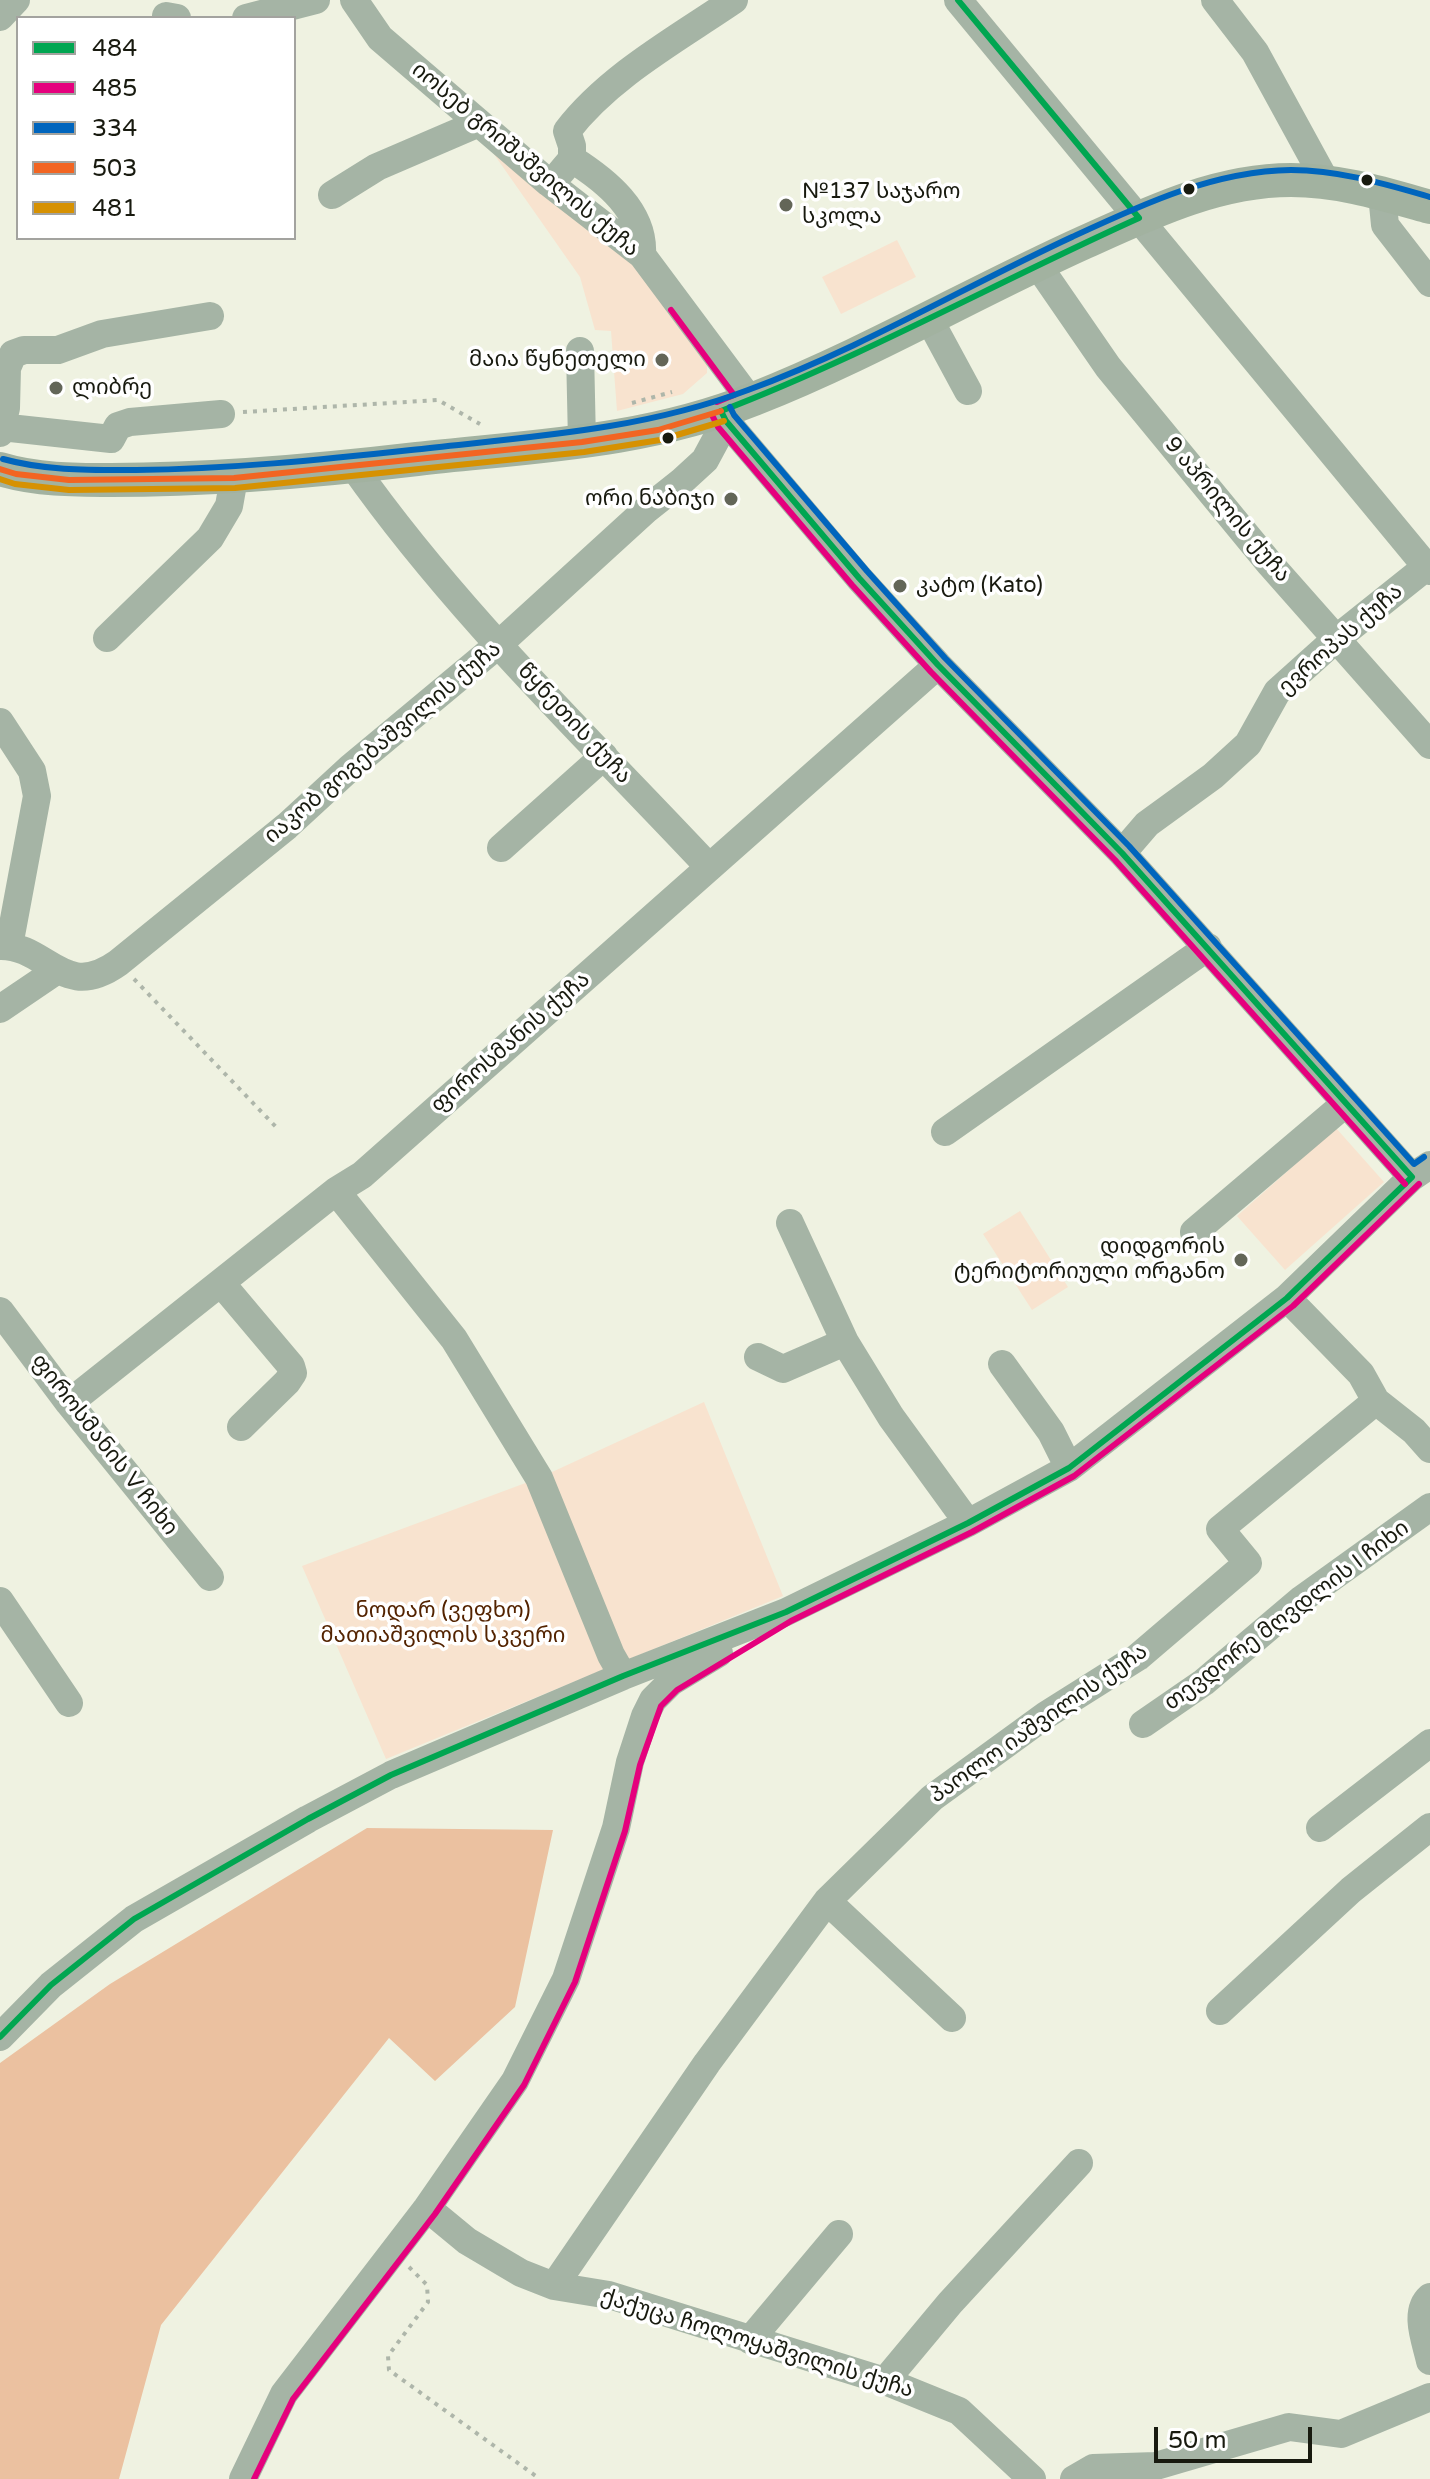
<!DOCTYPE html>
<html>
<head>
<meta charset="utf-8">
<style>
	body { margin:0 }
	#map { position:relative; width:1430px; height:2479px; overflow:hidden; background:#eff2e1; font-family:"Varela Round",sans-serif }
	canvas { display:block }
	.legend { position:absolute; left:16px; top:16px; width:280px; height:224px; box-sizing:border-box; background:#fff; border:2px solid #a3a39f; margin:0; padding:10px 14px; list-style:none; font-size:24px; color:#181a0f }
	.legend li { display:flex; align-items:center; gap:16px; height:40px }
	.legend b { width:40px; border:2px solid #a3a39f }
	.scale { position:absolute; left:1154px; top:2427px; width:158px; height:36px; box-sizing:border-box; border:4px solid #181a0f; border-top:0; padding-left:10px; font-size:24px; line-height:28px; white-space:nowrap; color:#181a0f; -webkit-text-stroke:6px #fff; paint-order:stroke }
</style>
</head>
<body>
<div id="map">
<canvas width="1430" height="2479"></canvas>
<ul class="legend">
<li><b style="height:10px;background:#00a651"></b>484</li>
<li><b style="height:10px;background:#e5007d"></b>485</li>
<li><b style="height:10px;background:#0065bd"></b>334</li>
<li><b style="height:10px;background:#f26522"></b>503</li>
<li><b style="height:10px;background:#d69102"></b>481</li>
</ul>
<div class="scale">50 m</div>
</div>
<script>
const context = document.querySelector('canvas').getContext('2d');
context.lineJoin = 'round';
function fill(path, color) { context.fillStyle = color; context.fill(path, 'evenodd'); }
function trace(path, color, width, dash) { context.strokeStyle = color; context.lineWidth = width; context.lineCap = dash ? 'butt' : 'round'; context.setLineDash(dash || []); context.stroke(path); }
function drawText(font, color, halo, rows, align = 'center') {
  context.font = font + ' "Varela Round","Noto Sans Georgian",sans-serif'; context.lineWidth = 7; context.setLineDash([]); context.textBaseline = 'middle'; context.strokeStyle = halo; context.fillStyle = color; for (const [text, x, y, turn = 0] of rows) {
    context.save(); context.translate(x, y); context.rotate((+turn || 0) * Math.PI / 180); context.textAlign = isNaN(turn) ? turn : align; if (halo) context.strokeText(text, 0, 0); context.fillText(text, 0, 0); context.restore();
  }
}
const green = new Path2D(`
	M 491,150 L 636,261 L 707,365 L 707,373 L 683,394 L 617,411 L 611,331 L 595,330 L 580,277 Z
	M 897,240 L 916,277 L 841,314 L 822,277 Z
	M 1336,1128 L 1384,1182 L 1285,1270 L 1237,1216 Z
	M 1020,1211 L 1068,1287 L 1032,1310 L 983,1234 Z
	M 704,1402 L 783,1596 L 386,1759 L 302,1566 L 539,1478 Z`);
const forest = new Path2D(`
	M 367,1828 L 553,1830 L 515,2007 L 435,2081 L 389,2038 L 161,2325 L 119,2479 L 0,2479 L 0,2063 L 110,1984 Z`);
const path = new Path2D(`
	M 632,403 L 672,392
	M 243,412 L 438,400 L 480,424
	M 134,979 L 277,1128
	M 409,2267 L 427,2285 L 428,2302 L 388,2356 L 389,2370 L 540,2479`);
const minor = new Path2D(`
	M 354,0 L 380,38 L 549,183 L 642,255 L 750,400
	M 958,0 L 1430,571
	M 1215,0 L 1255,52 L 1325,180
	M 166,16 L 177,18
	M 0,17 L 16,0
	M 246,18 L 316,0
	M 572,159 L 572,146 L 567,131 C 609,76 677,39 734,0
	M 561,172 L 572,159 C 605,180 645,211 642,255
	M 1382,194 L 1385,225 L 1430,283
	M 332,195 L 377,167 L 477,124
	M 1037,264 L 1108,367 L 1270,564 L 1430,745
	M 928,317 L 968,391
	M 580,351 L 582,442
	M 721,411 L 726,421 L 859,578 L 938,665 L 1122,853 L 1412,1177
	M 0,427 L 111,439 L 118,426 L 130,422 L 221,414
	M 0,433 L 6,408 L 7,368 L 13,354 L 24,350 L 58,350 L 102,334 L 210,316
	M 353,466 C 456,612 587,737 709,867
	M 107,638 L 210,538 L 229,506 L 234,478
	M 0,722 L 32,771 L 37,796 L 9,946
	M 501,848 L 604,756
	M 1122,853 L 1147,824 L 1213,776 L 1248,744 L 1277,692 L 1336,639 L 1430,564
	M 0,946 C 47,945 63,1002 118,963 L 287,826 L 350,768 L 499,644 L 647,509 L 681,482 L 705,460 L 726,421
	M 0,1009 L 56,971
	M 945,1132 L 1208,947
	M 336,1191 L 454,1339 L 539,1478 L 611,1655 L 623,1676
	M 790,1223 L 845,1342 L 891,1417 L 968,1523
	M 1194,1232 L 1346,1103
	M 221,1283 L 291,1366 L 293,1373 L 287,1382 L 241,1427
	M 1287,1298 L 1361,1374 L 1376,1401 L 1414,1431 L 1430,1449
	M 0,1311 L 69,1403 L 210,1577
	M 758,1357 L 783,1369 L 845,1342
	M 1002,1364 L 1051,1432 L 1069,1468
	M 69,1403 L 336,1191 L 362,1175 L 938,665
	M 0,1601 L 69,1703
	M 1143,1724 L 1204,1682 L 1302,1599 L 1430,1507
	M 1320,1828 L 1430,1743
	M 827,1901 L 952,2018
	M 1220,2011 L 1351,1890 L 1430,1827
	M 0,2037 L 51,1985 L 134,1919 L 308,1819 L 391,1775 L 623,1676 L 786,1612 L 968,1523 L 1069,1468 L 1287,1298 L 1412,1177 L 1430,1165
	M 427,2208 L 467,2241 L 521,2273 L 554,2286 L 609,2295 L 885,2381 L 959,2411 L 1032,2479
	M 554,2286 L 707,2063 L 827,1901 L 932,1798 L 1046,1715 L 1138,1657 L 1248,1563 L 1220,1529 L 1376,1401
	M 1430,2297 C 1413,2312 1426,2342 1430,2361
	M 750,2340 L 839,2234
	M 885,2381 L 950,2303 L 1079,2163
	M 243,2479 L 284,2394 L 427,2208 L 515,2081 L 566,1979 L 616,1828 L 630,1762 L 645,1716 L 653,1700 L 671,1682 L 719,1653
	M 1074,2479 L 1093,2468 L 1156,2466 L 1289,2427 L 1341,2434 L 1430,2397`);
const major = new Path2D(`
	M 0,469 C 36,480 74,480 111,480 C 214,480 315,471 417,459 C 533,446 643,443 754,399 C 868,354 974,292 1085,242 C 1151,212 1218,180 1291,180 C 1340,180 1384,194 1430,207`);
const bus1 = new Path2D(`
	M 958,0 L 1139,218
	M 721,411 L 726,421 L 859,578 L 938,665 L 1122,853 L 1412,1177
	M 721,411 C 864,356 999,281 1139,218
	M 0,2037 L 51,1985 L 134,1919 L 308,1819 L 391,1775 L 623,1676 L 786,1612 L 968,1523 L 1069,1468 L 1287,1298 L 1412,1177`);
const bus2 = new Path2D(`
	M 671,310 L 734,395 L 717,402
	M 712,415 L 718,427 L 852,585 L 931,672 L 1115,860 L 1405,1184
	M 254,2479 L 293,2399 L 435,2214 L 524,2085 L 575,1982 L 625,1831 L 640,1765 L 661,1706 L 677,1690 L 791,1621 L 972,1532 L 1074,1476 L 1293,1306 L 1419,1184`);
const bus3 = new Path2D(`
	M 730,407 L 734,415 L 867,571 L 945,658 L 1129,846 L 1414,1164 L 1424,1157
	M 3,459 C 46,471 91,470 136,470 C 228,469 320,460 411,450 C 525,437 640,431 748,390 C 860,349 964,287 1072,237 C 1141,205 1213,171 1291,170 C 1339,170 1385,184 1430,197`);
const bus4 = new Path2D(`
	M 0,469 L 16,474 L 69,480 L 234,478 L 582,442 L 658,430 L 721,411`);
const bus5 = new Path2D(`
	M 0,479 L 15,484 L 69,490 L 235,488 L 584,452 L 660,440 L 724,421`);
const markers = [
	[1367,180,7,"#181a0f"],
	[1189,189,7,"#181a0f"],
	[786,205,8,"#636658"],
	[662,360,8,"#636658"],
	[56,388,8,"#636658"],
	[668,438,7,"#181a0f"],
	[731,499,8,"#636658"],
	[900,586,8,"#636658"],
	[1241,1260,8,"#636658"]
];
const streetNames = [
	["იოსებ გრიშაშვილის ქუჩა",525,160,40],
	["9 აპრილის ქუჩა",1227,510,50],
	["ევროპას ქუჩა",1341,640,-41],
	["წყნეთის ქუჩა",574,724,47],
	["იაკობ გოგებაშვილის ქუჩა",383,743,-40],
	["ფიროსმანის ქუჩა",511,1043,-41],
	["ფიროსმანის V ჩიხი",104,1445,52],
	["თევდორე მღვდლის I ჩიხი",1287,1616,-37],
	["პაოლო იაშვილის ქუჩა",1039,1724,-35],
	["ქაქუცა ჩოლოყაშვილის ქუჩა",757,2344,17]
];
const poiNames = [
	["№137 საჯარო",802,192],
	["სკოლა",802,217],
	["მაია წყნეთელი",646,360,"right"],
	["ლიბრე",72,388],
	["ორი ნაბიჯი",715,499,"right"],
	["კატო (Kato)",916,586],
	["დიდგორის",1225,1247,"right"],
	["ტერიტორიული ორგანო",1225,1272,"right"]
];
const parkNames = [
	["ნოდარ (ვეფხო)",443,1611],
	["მათიაშვილის სკვერი",443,1636]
];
fill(green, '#f8e3cf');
fill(forest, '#ebc1a0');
trace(path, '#aeb6aa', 4, [4, 6]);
trace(minor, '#a5b4a5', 28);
trace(major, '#a2b2a0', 34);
trace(bus1, '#00a651', 6);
trace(bus2, '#e5007d', 6);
trace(bus3, '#0065bd', 6);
trace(bus4, '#f26522', 6);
trace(bus5, '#d69102', 6);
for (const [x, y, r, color] of markers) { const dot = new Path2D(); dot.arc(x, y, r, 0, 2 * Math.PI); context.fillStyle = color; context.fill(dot); trace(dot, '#fff', 3); }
drawText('22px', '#181a0f', '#fff', streetNames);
drawText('22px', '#181a0f', '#fff', poiNames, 'left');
drawText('22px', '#532300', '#fff', parkNames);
</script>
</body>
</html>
